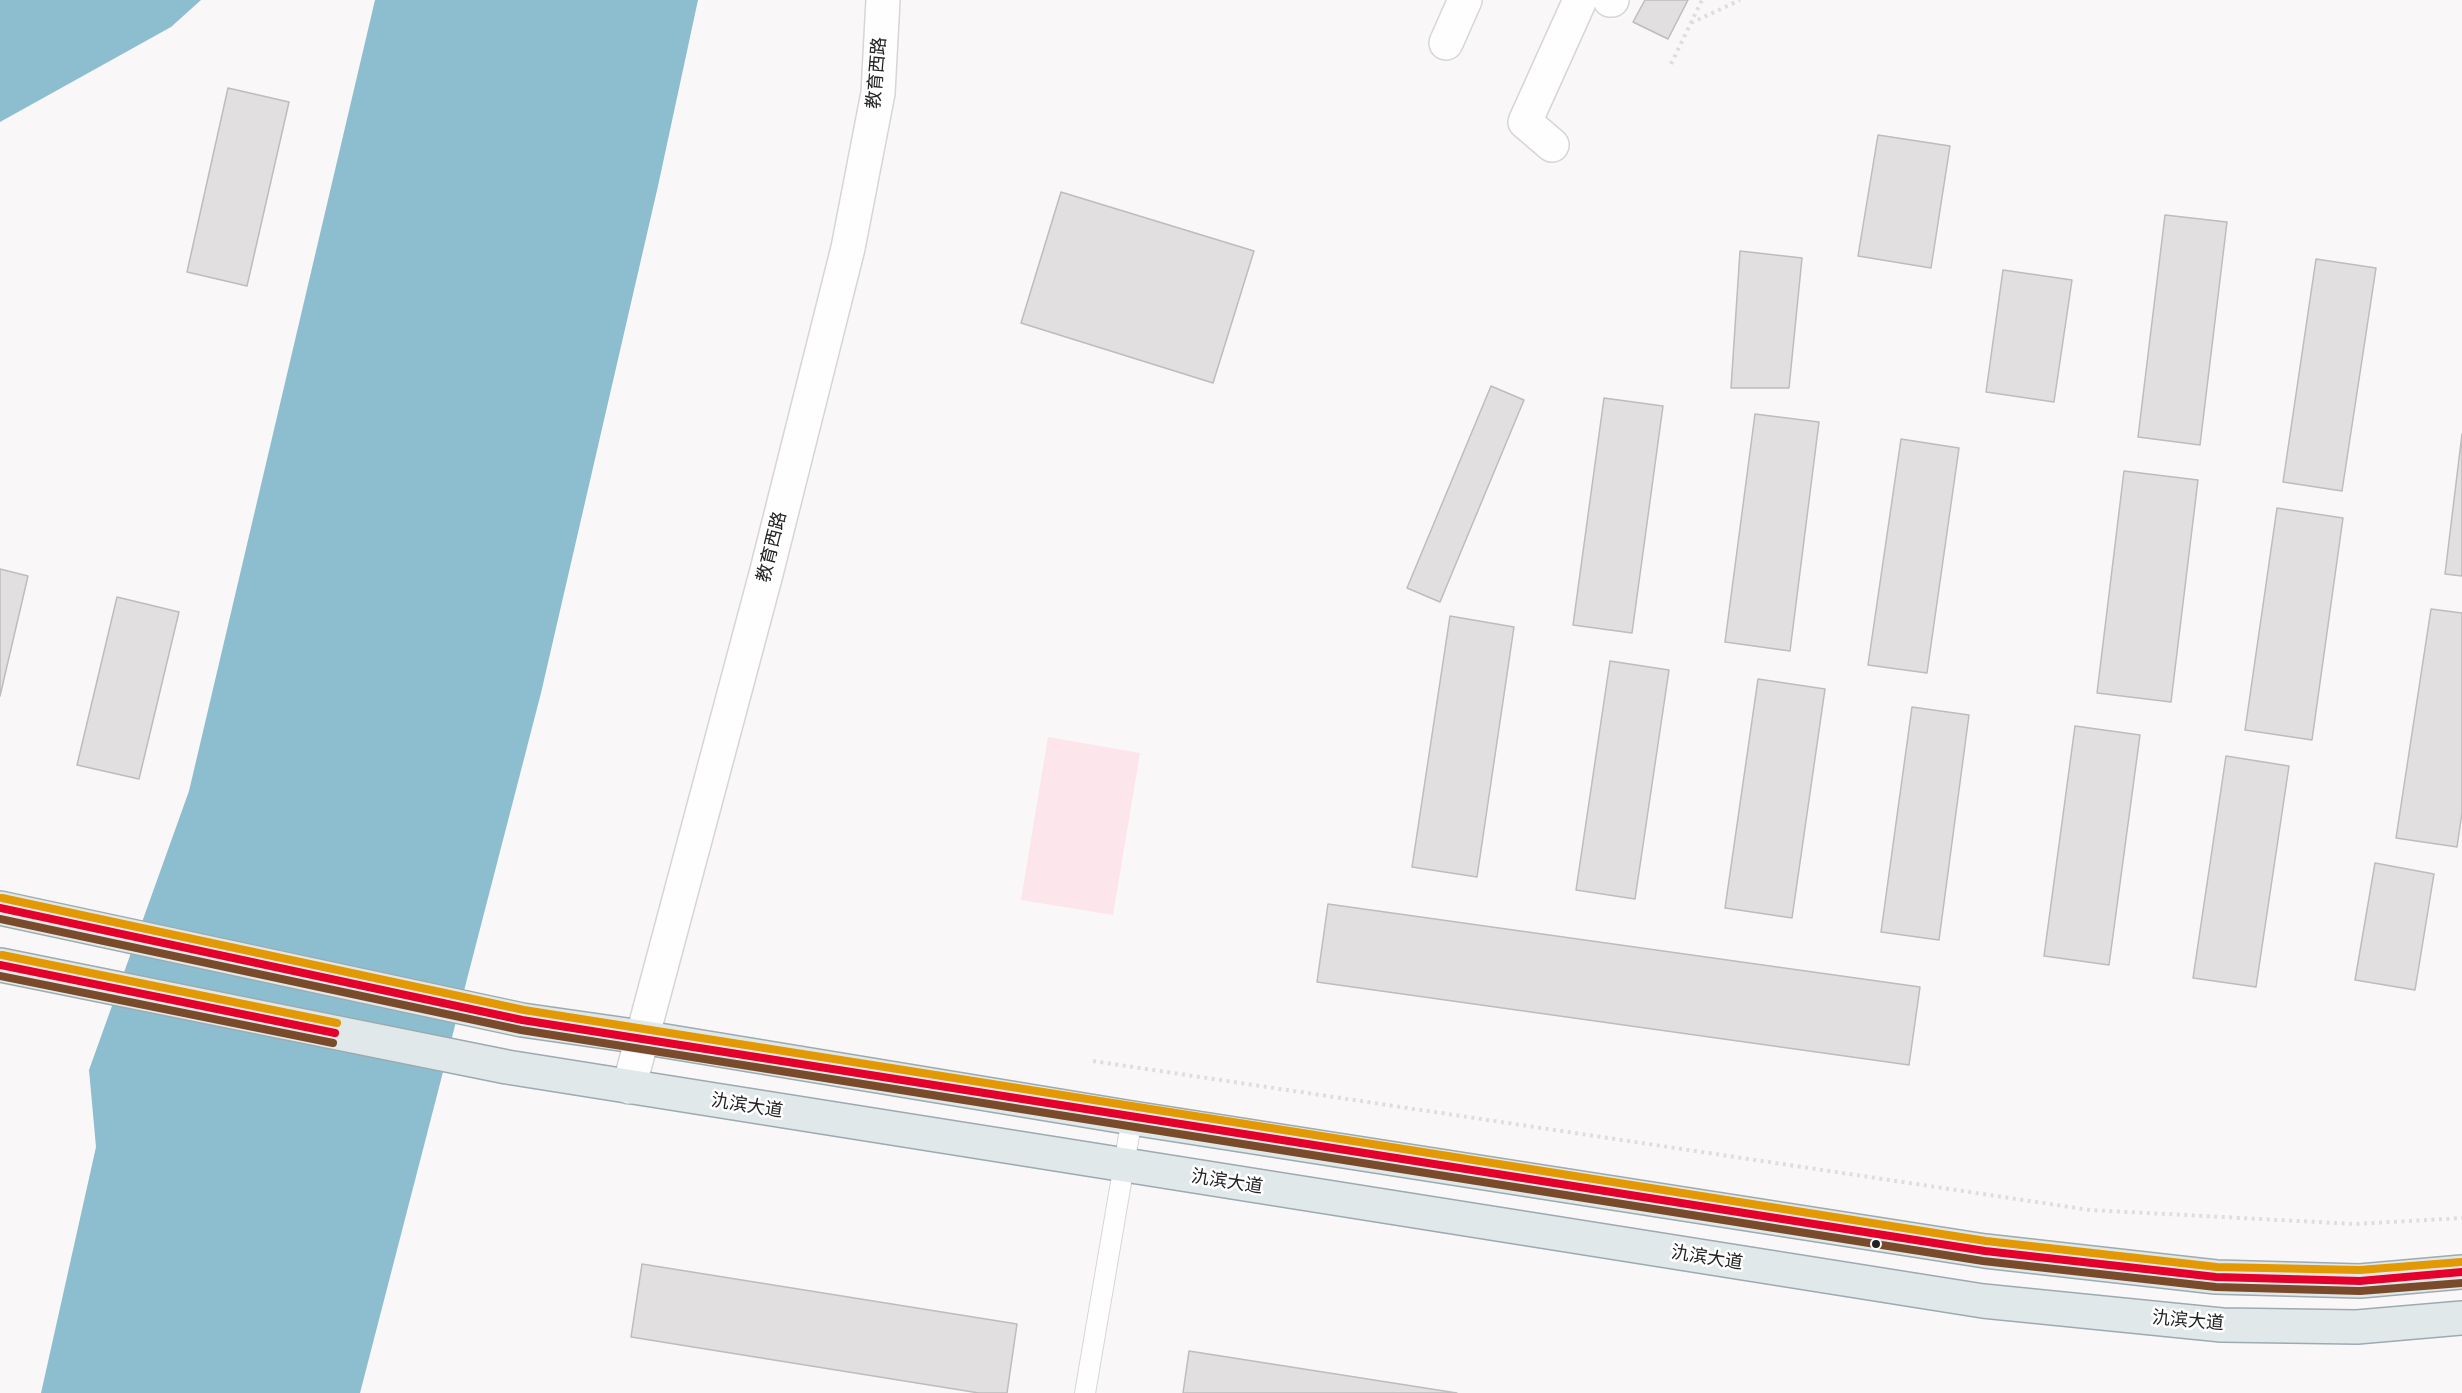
<!DOCTYPE html>
<html>
<head>
<meta charset="utf-8">
<style>
	body { margin:0 }
	canvas { display:block; background:#faf7f8 }
</style>
</head>
<body>
<canvas width="2462" height="1393"></canvas>
<script>
const context = document.querySelector('canvas').getContext('2d');
context.lineJoin = 'round';
function fill(path, color) { context.fillStyle = color; context.fill(path, 'evenodd'); }
function trace(path, color, width, dash) { context.strokeStyle = color; context.lineWidth = width; context.lineCap = dash ? 'butt' : 'round'; context.setLineDash(dash || []); context.stroke(path); }
function drawText(font, color, halo, rows, align = 'center') {
  context.font = font + ' "Work Sans","Noto Sans SC",sans-serif'; context.lineWidth = 5; context.setLineDash([]); context.textBaseline = 'middle'; context.strokeStyle = halo; context.fillStyle = color; for (const [text, x, y, turn = 0] of rows) {
    context.save(); context.translate(x, y); context.rotate((+turn || 0) * Math.PI / 180); context.textAlign = isNaN(turn) ? turn : align; if (halo) context.strokeText(text, 0, 0); context.fillText(text, 0, 0); context.restore();
  }
}
const green = new Path2D(`
	M 1048,737 L 1140,753 L 1113,915 L 1021,900 Z`);
const water = new Path2D(`
	M 0,0 L 201,0 L 171,27 L 0,122 Z
	M 375,0 L 698,0 L 658,186 L 541,693 L 360,1393 L 41,1393 L 96,1147 L 89,1070 L 189,791 Z`);
const building = new Path2D(`
	M 1645,0 L 1688,0 L 1668,39 L 1633,22 Z
	M 228,88 L 289,102 L 247,286 L 187,272 Z
	M 1878,135 L 1950,146 L 1931,268 L 1858,256 Z
	M 1061,192 L 1254,251 L 1213,383 L 1021,323 Z
	M 2165,215 L 2227,222 L 2200,445 L 2138,437 Z
	M 1740,251 L 1802,258 L 1789,388 L 1731,388 Z
	M 2316,259 L 2376,268 L 2342,491 L 2283,482 Z
	M 2003,270 L 2072,280 L 2054,402 L 1986,392 Z
	M 1491,386 L 1524,400 L 1440,602 L 1407,588 Z
	M 1604,398 L 1663,406 L 1632,633 L 1573,625 Z
	M 1755,414 L 1819,422 L 1790,651 L 1725,642 Z
	M 2462,434 L 2462,576 L 2445,574 Z
	M 1901,439 L 1959,448 L 1927,673 L 1868,665 Z
	M 2124,471 L 2198,480 L 2171,702 L 2097,693 Z
	M 2277,508 L 2343,518 L 2312,740 L 2245,730 Z
	M 0,569 L 28,576 L 0,696 Z
	M 117,597 L 179,612 L 139,779 L 77,765 Z
	M 2431,609 L 2462,613 L 2462,813 L 2457,847 L 2396,838 Z
	M 1450,616 L 1514,627 L 1477,877 L 1412,867 Z
	M 1610,661 L 1669,670 L 1635,899 L 1576,890 Z
	M 1758,679 L 1825,689 L 1792,918 L 1725,908 Z
	M 1912,707 L 1969,715 L 1939,940 L 1881,932 Z
	M 2075,726 L 2140,735 L 2109,965 L 2044,956 Z
	M 2226,756 L 2289,766 L 2256,987 L 2193,978 Z
	M 2375,863 L 2434,874 L 2415,990 L 2355,980 Z
	M 1328,904 L 1920,987 L 1909,1065 L 1317,982 Z
	M 642,1264 L 1017,1324 L 1007,1393 L 979,1393 L 631,1337 Z
	M 1189,1351 L 1457,1393 L 1183,1393 Z`);
const path = new Path2D(`
	M 1691,23 L 1740,0
	M 1671,64 L 1702,0
	M 1093,1061 L 2090,1210 L 2355,1224 L 2462,1218`);
const service = new Path2D(`
	M 1085,1393 L 1132,1118`);
const minor = new Path2D(`
	M 1610,0 L 1612,0
	M 1446,43 L 1465,0
	M 1552,145 L 1525,122 L 1580,0`);
const tertiary = new Path2D(`
	M 629,1087 L 766,574 L 848,248 L 878,93 L 883,0`);
const primary = new Path2D(`
	M 0,908 L 522,1020 L 641,1037 L 1132,1118 L 1985,1251 L 2216,1277 L 2360,1281 L 2462,1272
	M 0,965 L 507,1067 L 1983,1301 L 2222,1325 L 2357,1327 L 2462,1318`);
const bus1 = new Path2D(`
	M 0,908 L 522,1020 L 1985,1251 L 2216,1277 L 2360,1281 L 2462,1272
	M 0,965 L 335,1033`);
const bus2 = new Path2D(`
	M 0,919 L 521,1030 L 1983,1261 L 2216,1287 L 2360,1291 L 2462,1283
	M 0,976 L 333,1043`);
const bus3 = new Path2D(`
	M 2,898 L 524,1010 L 1986,1241 L 2217,1267 L 2360,1270 L 2461,1262
	M 2,955 L 337,1023`);
const markers = [
	[1876,1244,5,"#232222"]
];
const streetNames = [
	["教育西路",877,73,-85],
	["教育西路",772,547,-76],
	["氿滨大道",747,1106,9],
	["氿滨大道",1227,1182,9],
	["氿滨大道",1707,1258,9],
	["氿滨大道",2188,1321,5]
];
fill(green, '#fce5eb');
fill(water, '#8dbed0');
fill(building, '#e1dfe0');
trace(building, '#bebcbd', 1.5);
trace(service, '#d7d5d5', 22);
trace(minor, '#d7d5d5', 36);
trace(tertiary, '#d7d5d5', 36);
trace(primary, '#9cabb0', 36);
trace(path, '#dedede', 4, [3, 4.5]);
trace(service, '#fefefe', 20);
trace(minor, '#fefefe', 33);
trace(tertiary, '#fefefe', 33);
trace(primary, '#e0e8ea', 33);
trace(bus1, '#e4002b', 8);
trace(bus2, '#7a4b2a', 8);
trace(bus3, '#e29903', 8);
for (const [x, y, r, color] of markers) { const dot = new Path2D(); dot.arc(x, y, r, 0, 2 * Math.PI); context.fillStyle = color; context.fill(dot); trace(dot, '#fff', 2); }
drawText('18px', '#232222', '#fff', streetNames);
</script>
</body>
</html>
